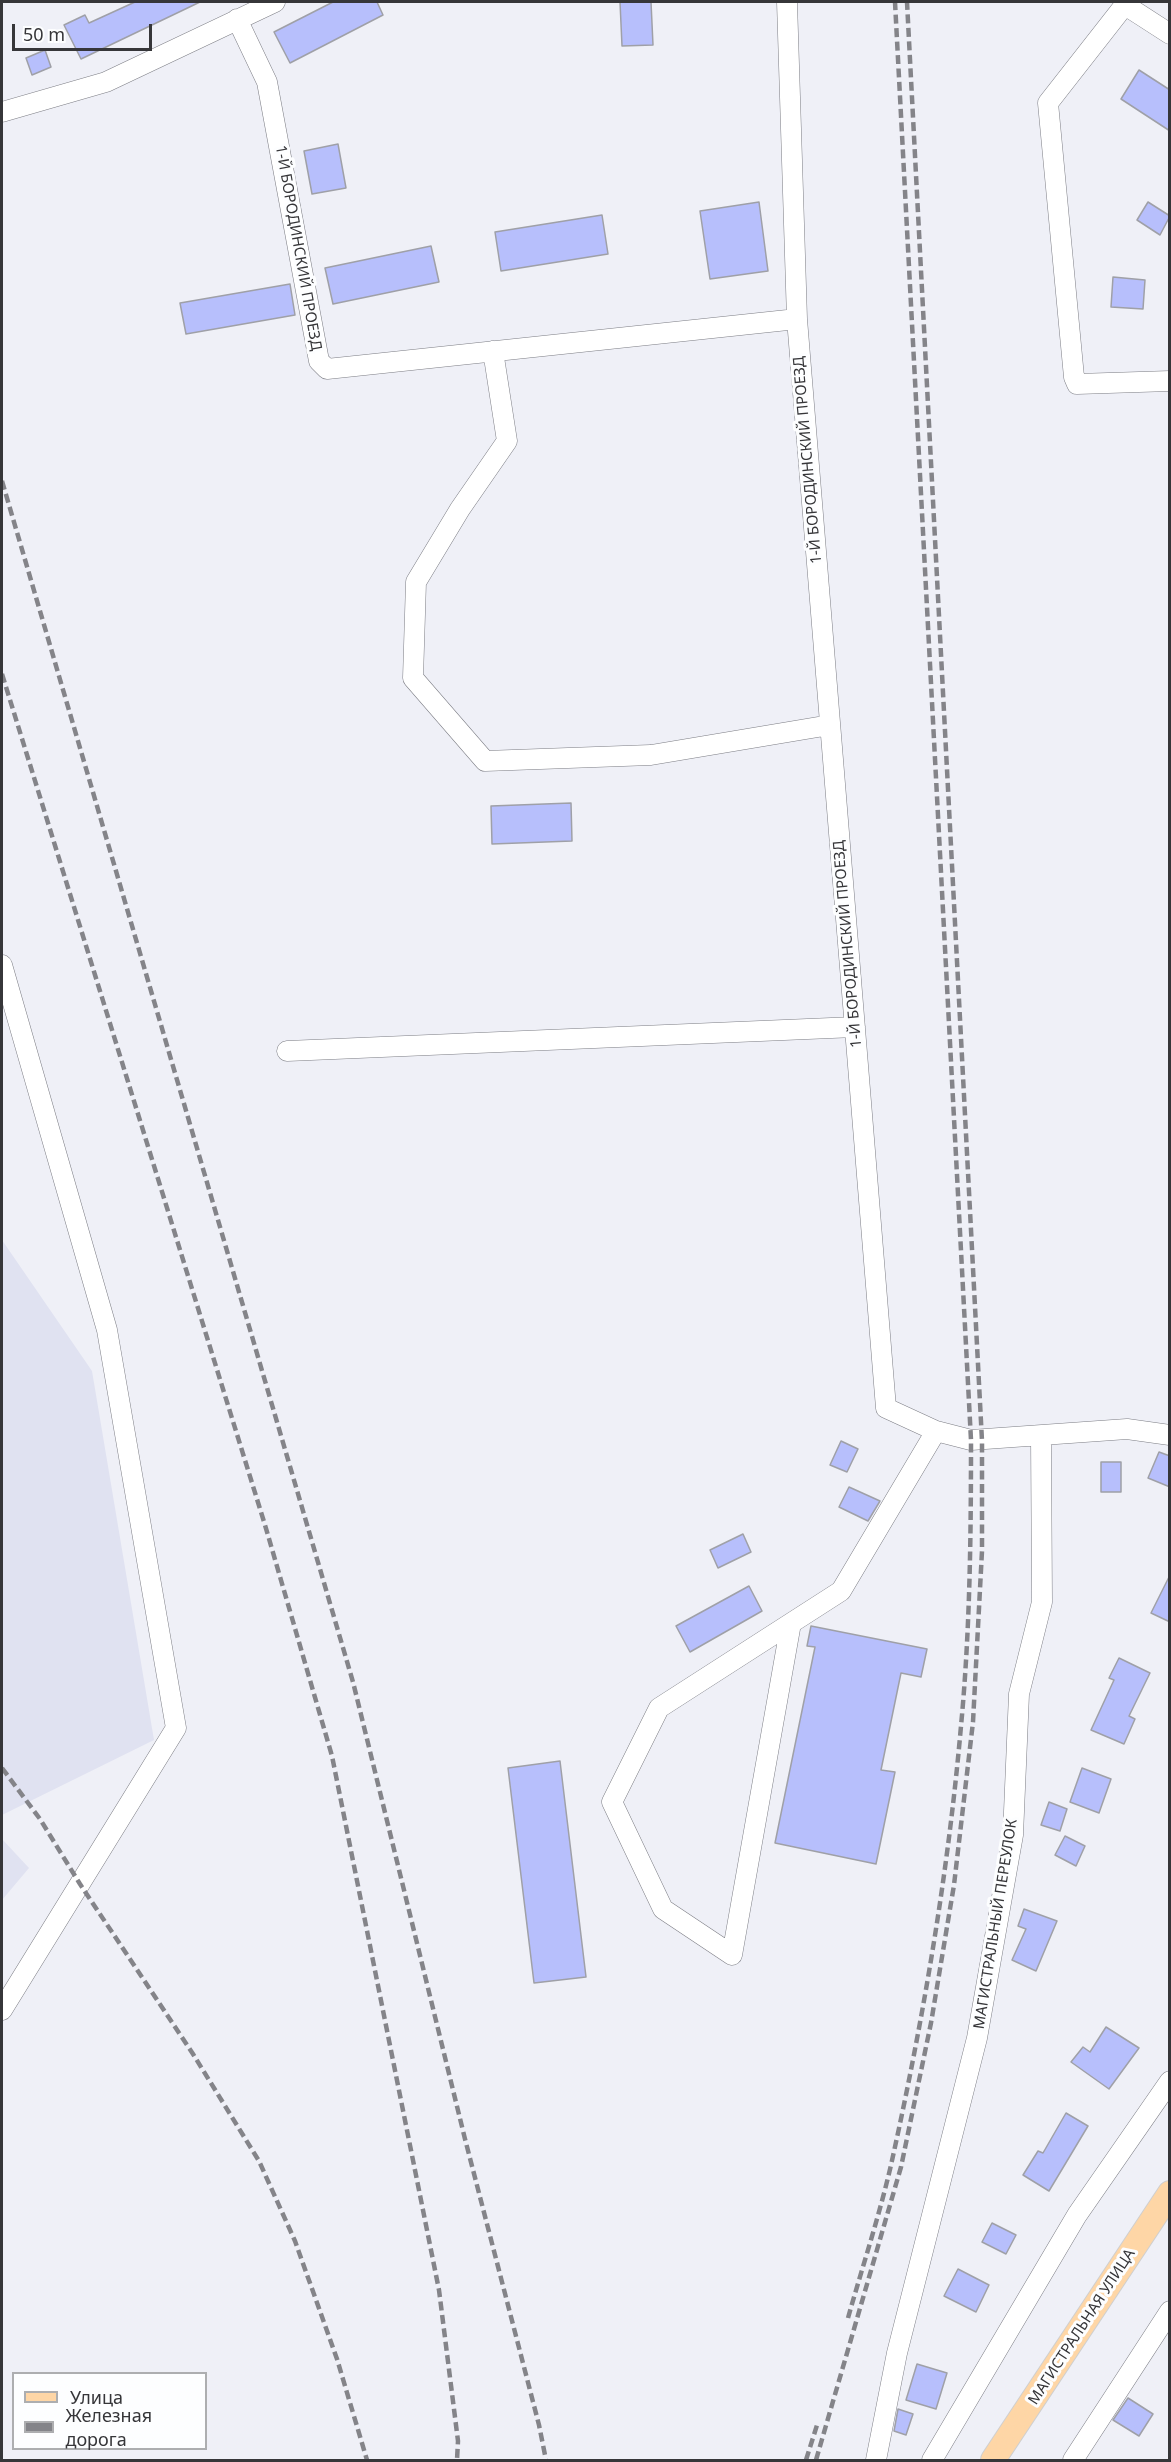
<!DOCTYPE html>
<html>
<head>
<meta charset="utf-8">
<style>
	body { margin:0 }
	#map { position:relative; width:1171px; height:2462px; overflow:hidden; background:#eff0f7; font-family:"Noto Sans",sans-serif }
	canvas { display:block }
	.frame { position:absolute; inset:0; border:3px solid #363639; pointer-events:none }
	.legend { position:absolute; left:12px; top:2372px; width:195px; height:78px; box-sizing:border-box; background:#fdfeff; border:2px solid #adaeb0; margin:0; padding:8px 10px; list-style:none; font-size:18px; color:#363639 }
	.legend li { display:flex; align-items:center; gap:12px; height:30px }
	.legend b { width:30px; border:2px solid #adaeb0 }
	.scale { position:absolute; left:12px; top:24px; width:140px; height:27px; box-sizing:border-box; border:3px solid #363639; border-top:0; padding-left:8px; font-size:18px; line-height:21px; white-space:nowrap; color:#363639; -webkit-text-stroke:4px #fdfeff; paint-order:stroke }
</style>
</head>
<body>
<div id="map">
<canvas width="1171" height="2462"></canvas>
<div class="frame"></div>
<ul class="legend">
<li><b style="height:8px;background:#fed6a6"></b>Улица</li>
<li><b style="height:8px;background:#848489"></b>Железная дорога</li>
</ul>
<div class="scale">50 m</div>
</div>
<script>
const context = document.querySelector('canvas').getContext('2d');
context.lineJoin = 'round';
function fill(path, color) { context.fillStyle = color; context.fill(path, 'evenodd'); }
function trace(path, color, width, dash) { context.strokeStyle = color; context.lineWidth = width; context.lineCap = dash ? 'butt' : 'round'; context.setLineDash(dash || []); context.stroke(path); }
function drawText(font, color, halo, rows, align = 'center') {
  context.font = font + ' "Noto Sans",sans-serif'; context.lineWidth = 6; context.setLineDash([]); context.textBaseline = 'middle'; context.strokeStyle = halo; context.fillStyle = color; for (const [text, x, y, turn = 0] of rows) {
    context.save(); context.translate(x, y); context.rotate((+turn || 0) * Math.PI / 180); context.textAlign = isNaN(turn) ? turn : align; if (halo) context.strokeText(text, 0, 0); context.fillText(text, 0, 0); context.restore();
  }
}
const built = new Path2D(`
	M 2,1240 L 92,1371 L 154,1740 L 2,1815 Z
	M 2,1839 L 29,1868 L 2,1900 Z`);
const building = new Path2D(`
	M 135,2 L 200,2 L 81,59 L 64,25 L 85,15 L 89,23 Z
	M 333,2 L 377,2 L 383,15 L 290,63 L 274,32 Z
	M 620,2 L 651,2 L 653,45 L 622,46 Z
	M 45,50 L 51,67 L 32,75 L 26,58 Z
	M 1139,70 L 1170,90 L 1170,131 L 1121,99 Z
	M 338,144 L 346,188 L 312,194 L 304,151 Z
	M 759,202 L 768,271 L 710,279 L 700,211 Z
	M 1148,202 L 1170,216 L 1160,235 L 1137,220 Z
	M 602,215 L 608,254 L 501,271 L 495,232 Z
	M 431,246 L 439,282 L 333,304 L 325,268 Z
	M 1113,277 L 1145,280 L 1143,309 L 1111,307 Z
	M 290,284 L 295,315 L 186,334 L 180,303 Z
	M 571,803 L 572,841 L 492,844 L 491,806 Z
	M 841,1441 L 858,1449 L 847,1472 L 830,1465 Z
	M 1159,1452 L 1170,1456 L 1170,1487 L 1148,1478 Z
	M 1101,1462 L 1121,1462 L 1121,1492 L 1101,1492 Z
	M 849,1487 L 880,1501 L 868,1521 L 839,1507 Z
	M 743,1534 L 751,1552 L 718,1568 L 710,1550 Z
	M 1170,1575 L 1170,1622 L 1151,1613 Z
	M 749,1586 L 762,1611 L 690,1652 L 676,1626 Z
	M 811,1626 L 927,1649 L 921,1677 L 901,1673 L 881,1770 L 895,1772 L 876,1864 L 775,1843 L 815,1647 L 807,1646 Z
	M 1119,1658 L 1150,1673 L 1129,1716 L 1135,1719 L 1124,1744 L 1091,1730 L 1114,1680 L 1109,1678 Z
	M 560,1761 L 586,1977 L 534,1983 L 508,1768 Z
	M 1082,1768 L 1111,1779 L 1099,1813 L 1070,1802 Z
	M 1049,1802 L 1067,1809 L 1060,1831 L 1041,1825 Z
	M 1065,1836 L 1085,1846 L 1076,1866 L 1055,1855 Z
	M 1024,1909 L 1057,1921 L 1036,1971 L 1012,1960 L 1026,1929 L 1018,1926 Z
	M 1106,2027 L 1139,2048 L 1109,2089 L 1071,2062 L 1083,2047 L 1090,2052 Z
	M 1066,2113 L 1088,2126 L 1049,2191 L 1023,2175 L 1038,2151 L 1043,2153 Z
	M 992,2223 L 1016,2235 L 1006,2254 L 982,2242 Z
	M 958,2269 L 989,2285 L 976,2312 L 944,2296 Z
	M 917,2364 L 947,2373 L 936,2409 L 906,2400 Z
	M 1128,2398 L 1153,2414 L 1139,2436 L 1113,2420 Z
	M 898,2409 L 913,2414 L 906,2435 L 894,2431 Z`);
const minor = new Path2D(`
	M 787,2 L 797,319 L 886,1408 L 936,1431 L 971,1440 L 1127,1429 L 1170,1435
	M 1127,2 L 1048,103 L 1074,377 L 1077,384 L 1170,381
	M 1125,5 L 1170,34
	M 237,19 L 267,82 L 319,361 L 327,369 L 797,319
	M 2,112 L 106,82 L 275,2
	M 493,351 L 507,441 L 460,509 L 416,582 L 413,678 L 485,761 L 651,755 L 830,725
	M 2,965 L 107,1330 L 176,1728 L 2,2010
	M 287,1051 L 855,1027
	M 791,1623 L 732,1955 L 663,1909 L 612,1802 L 659,1708 L 841,1591 L 936,1431
	M 876,2460 L 897,2353 L 977,2038 L 1013,1835 L 1019,1694 L 1042,1602 L 1041,1436
	M 932,2460 L 1077,2215 L 1170,2081
	M 1073,2460 L 1170,2311`);
const major = new Path2D(`
	M 993,2460 L 1170,2193`);
const rail = new Path2D(`
	M 2,481 L 353,1682 L 465,2139 L 539,2425 L 546,2460
	M 2,674 L 265,1525 L 332,1756 L 439,2290 L 458,2441 L 457,2460
	M 2,1768 L 40,1819 L 80,1884 L 193,2054 L 259,2161 L 295,2241 L 337,2359 L 367,2460
	M 848,2318 C 862,2268 879,2217 891,2165 C 923,2021 948,1874 961,1726 C 970,1631 971,1535 971,1440 L 895,2
	M 806,2460 L 818,2422
	M 816,2460 L 901,2167 L 931,2023 L 954,1885 L 973,1722 L 982,1551 L 982,1441 L 907,2`);
const streetNames = [
	["1-Й БОРОДИНСКИЙ ПРОЕЗД",298,248,80],
	["1-Й БОРОДИНСКИЙ ПРОЕЗД",808,460,-95],
	["1-Й БОРОДИНСКИЙ ПРОЕЗД",848,944,-95],
	["МАГИСТРАЛЬНЫЙ ПЕРЕУЛОК",996,1924,-81],
	["МАГИСТРАЛЬНАЯ УЛИЦА",1082,2327,-57]
];
fill(built, '#e0e2f1');
fill(building, '#b7bffc');
trace(building, '#9fa0a7', 1.5);
trace(minor, '#7c7d84', 21);
trace(major, '#cfcfcf', 26);
trace(minor, '#fff', 20);
trace(major, '#fed6a6', 24);
trace(rail, '#848489', 4.5, [9, 4.5]);
drawText('15px', '#363639', '#fdfeff', streetNames);
</script>
</body>
</html>
